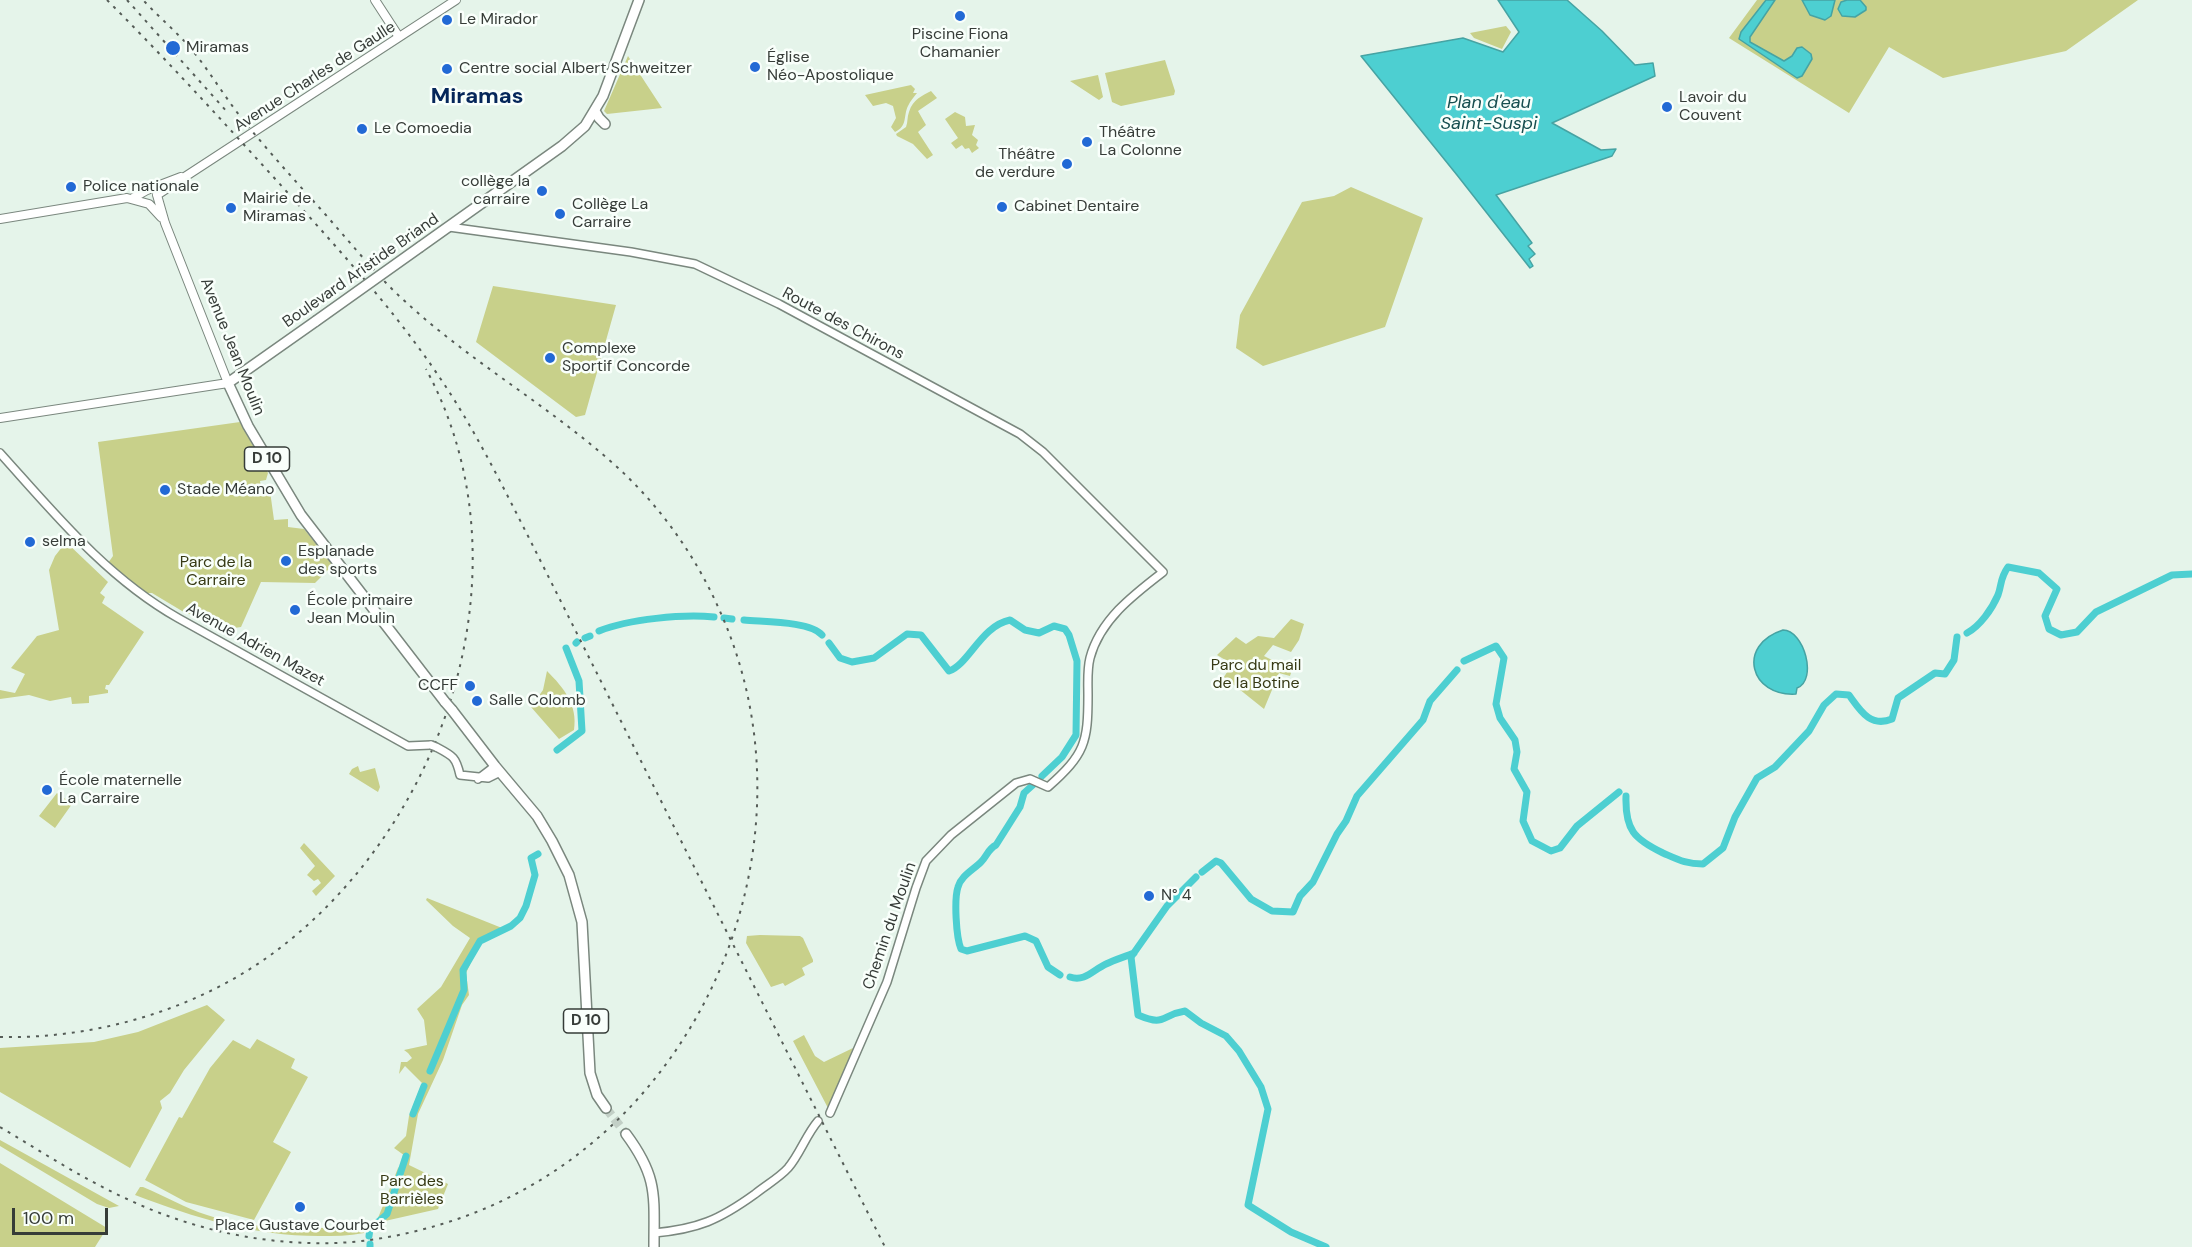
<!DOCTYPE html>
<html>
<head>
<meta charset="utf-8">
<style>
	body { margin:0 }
	#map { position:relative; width:2192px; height:1247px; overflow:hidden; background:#e5f4ea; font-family:"DM Sans",sans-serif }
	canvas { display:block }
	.scale { position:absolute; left:12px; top:1208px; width:96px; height:27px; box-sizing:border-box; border:3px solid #363c38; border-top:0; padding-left:8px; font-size:18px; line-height:21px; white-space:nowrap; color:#363c38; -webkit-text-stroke:4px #f9fffb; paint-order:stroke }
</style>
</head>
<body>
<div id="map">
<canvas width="2192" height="1247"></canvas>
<div class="scale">100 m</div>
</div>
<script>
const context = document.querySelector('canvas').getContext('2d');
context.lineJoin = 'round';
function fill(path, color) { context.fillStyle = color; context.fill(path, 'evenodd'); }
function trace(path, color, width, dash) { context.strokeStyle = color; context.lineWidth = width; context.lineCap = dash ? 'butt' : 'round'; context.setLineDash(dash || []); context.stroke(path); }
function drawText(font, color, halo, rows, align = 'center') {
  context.font = font + ' "DM Sans",sans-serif'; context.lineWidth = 5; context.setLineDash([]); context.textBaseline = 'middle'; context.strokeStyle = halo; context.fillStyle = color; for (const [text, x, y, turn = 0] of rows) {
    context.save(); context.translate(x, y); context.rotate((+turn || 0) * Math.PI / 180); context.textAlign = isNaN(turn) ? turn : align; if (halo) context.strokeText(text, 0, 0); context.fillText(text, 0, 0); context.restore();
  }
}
const green = new Path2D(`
	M 1757,0 L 2138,0 L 2066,51 L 1943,78 L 1889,47 L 1849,113 L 1729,38 Z
	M 1506,26 L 1511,32 L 1502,49 L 1474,38 L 1470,33 Z
	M 628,56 L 662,108 L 607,114 L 604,111 Z
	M 1165,60 L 1175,91 L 1174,95 L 1121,106 L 1112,102 L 1105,73 Z
	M 1098,75 L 1103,97 L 1099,100 L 1070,81 Z
	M 911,85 L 915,89 L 913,93 L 917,93 C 914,97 910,101 908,106 C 903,116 908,126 895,132 L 891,127 L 896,118 L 893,106 L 886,103 L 873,106 L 865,95 Z
	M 931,91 L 937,98 L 918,111 L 926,125 L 918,132 L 933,155 L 927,159 L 913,144 L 897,136 L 896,134 L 906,127 C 908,122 907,117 909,112 C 913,99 922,96 931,91 Z
	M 955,112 L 965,117 L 966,126 L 975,125 L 972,135 L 978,140 L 976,145 L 979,148 L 972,153 L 969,148 L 965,149 L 962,145 L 956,149 L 951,143 L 958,138 L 945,119 Z
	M 1351,187 L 1423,218 L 1385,327 L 1263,366 L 1236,348 L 1240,315 L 1302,202 L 1334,196 Z
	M 493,286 L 616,305 L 585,415 L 576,417 L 476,342 Z
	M 240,422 L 268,473 L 266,480 L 260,481 L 262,492 L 270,491 L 274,520 L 288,519 L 288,527 L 304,529 L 333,565 L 315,583 L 261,582 L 241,627 L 227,629 L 201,614 L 187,614 L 152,593 L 145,593 L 108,563 L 113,556 L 98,442 Z
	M 66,542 L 108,582 L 100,593 L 105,597 L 102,603 L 144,632 L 109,685 L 106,685 L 105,689 L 108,690 L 108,693 L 89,696 L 89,703 L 72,704 L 71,697 L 50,701 L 29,695 L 0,699 L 0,690 L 15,693 L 25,674 L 11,668 L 37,636 L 59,630 L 49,570 L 55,556 Z
	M 1291,619 L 1304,624 L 1299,640 L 1291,652 L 1273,645 L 1264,656 L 1284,666 L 1291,673 L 1290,676 L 1279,673 L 1264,709 L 1224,677 L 1232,664 L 1217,655 L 1236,637 L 1246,644 L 1258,636 L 1274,638 Z
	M 547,671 C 564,688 578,705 574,730 L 559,739 L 531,707 L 543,690 Z
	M 358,766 L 360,772 L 375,768 L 380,787 L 378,792 L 349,774 L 352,769 Z
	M 57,793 L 72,804 L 55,828 L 39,816 Z
	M 304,843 L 335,876 L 316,896 L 312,891 L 321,883 L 318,879 L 314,881 L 307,875 L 315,866 L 300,848 Z
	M 427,898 L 507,930 L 480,944 L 466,973 L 469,995 L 462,1005 L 443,1060 L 418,1114 L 409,1165 L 448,1184 L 438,1209 L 376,1223 L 398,1168 L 408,1158 L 394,1148 L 406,1136 L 409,1116 L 422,1083 L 405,1066 L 399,1074 L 401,1062 L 407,1062 L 412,1058 L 408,1053 L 404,1050 L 427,1045 L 424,1020 L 417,1009 L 441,987 L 470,938 L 453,926 L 426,900 Z
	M 760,935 L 800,936 L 803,938 L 813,960 L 813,962 L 802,968 L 805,975 L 785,986 L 783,983 L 771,987 L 746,943 L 747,936 Z
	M 207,1005 L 225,1020 L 184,1070 L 170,1093 L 160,1101 L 162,1108 L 130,1168 L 0,1092 L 0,1048 L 94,1042 L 138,1032 Z
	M 804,1035 L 815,1056 L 824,1062 L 853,1048 L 829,1110 L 793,1041 Z
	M 257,1039 L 295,1059 L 291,1068 L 308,1077 L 273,1142 L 291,1152 L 254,1220 L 186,1202 L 145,1180 L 179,1117 L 182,1118 L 210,1068 L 233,1040 L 250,1049 Z
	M 0,1140 L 119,1206 L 109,1208 L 97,1204 L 0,1146 Z
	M 0,1163 L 107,1228 L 95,1247 L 0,1247 Z
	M 140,1187 L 143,1187 C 165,1196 185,1208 207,1215 C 258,1232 313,1226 366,1229 L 364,1233 C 349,1236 334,1236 319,1236 C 254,1236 195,1218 135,1195 Z`);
const water = new Path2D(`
	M 1498,0 L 1567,0 L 1602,31 L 1635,65 L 1653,63 L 1655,76 L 1552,123 L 1601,150 L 1616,149 L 1612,156 L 1496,195 L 1532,243 L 1528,246 L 1535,254 L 1529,259 L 1533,266 L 1530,268 L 1457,175 L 1361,56 L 1463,38 L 1503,52 L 1519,32 Z
	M 1766,0 L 1775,0 L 1750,37 L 1750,42 L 1784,61 L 1792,56 L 1797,48 L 1802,47 L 1811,54 L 1812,59 L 1802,76 L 1797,78 L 1739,39 L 1741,32 Z
	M 1802,0 L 1835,0 L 1831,16 L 1825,20 L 1810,15 Z
	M 1847,0 L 1860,0 L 1866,7 L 1866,10 L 1855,17 L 1842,16 L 1838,9 L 1841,2 Z
	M 1783,630 C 1804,630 1818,680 1797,688 L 1796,694 C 1750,697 1736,645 1783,630 Z`);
const canal = new Path2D(`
	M 724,618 L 732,619
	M 744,620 C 763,622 810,621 822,635
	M 599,631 C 629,619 683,614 714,617
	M 1967,633 C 1980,626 1992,609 1998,595 C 2002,584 2000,578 2008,567 L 2039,573 L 2057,589 L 2045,616 L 2049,629 L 2061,635 L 2077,632 L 2096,612 L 2172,575 L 2192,574
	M 585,638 L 590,636
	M 576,643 L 577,642
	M 829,643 L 840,658 L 852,662 L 874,658 L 907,634 L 921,635 L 949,671 C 969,664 981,626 1010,620 L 1025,630 L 1039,633 L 1054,626 L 1065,629 L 1069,635 L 1077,661 L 1076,735 L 1062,757 L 1042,776
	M 1464,661 L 1496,646 L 1504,658 L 1496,704 L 1500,718 L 1515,740 L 1517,752 L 1514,769 L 1527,792 L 1523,821 L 1532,841 L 1551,851 L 1560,848 L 1577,826 L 1619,792
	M 557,750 L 582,731 L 579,681 L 566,648
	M 1034,784 L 1024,793 L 1020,807 L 996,845 C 988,849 987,856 981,862 C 973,870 961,876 958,887 C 954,899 956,937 961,949 L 967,951 L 1025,936 L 1036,941 L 1048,967 L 1060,975
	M 1626,796 C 1625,830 1634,839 1663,853 C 1679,860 1686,864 1703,864 L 1723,848 L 1735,817 L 1757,778 L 1775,767 L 1809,731 L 1824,705 L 1836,694 L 1849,695 C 1860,710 1870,728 1892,719 L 1898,698 L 1935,673 L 1945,674 L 1954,660 L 1957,637
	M 1202,872 L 1216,861 L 1221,863 L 1251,899 L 1272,911 L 1293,912 L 1300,896 L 1313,882 L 1337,834 L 1346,821 L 1357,796 L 1423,720 L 1430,701 L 1457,670
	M 1196,877 L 1167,906 L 1131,957 L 1138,1015 C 1166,1027 1160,1015 1185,1011 L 1201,1023 L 1226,1036 L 1239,1051 L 1261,1087 L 1268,1109 L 1248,1205 L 1291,1232 L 1326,1247
	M 1070,977 C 1085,982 1093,970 1106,964 C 1114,960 1124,957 1134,953
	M 430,1071 L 464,990 L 463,970 L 480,941 L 511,926 L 520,918 L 526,906 L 535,875 L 531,858 L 538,854
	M 413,1114 L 424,1086
	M 369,1236 L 370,1229 L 387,1214 L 406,1156
	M 370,1244 L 370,1247`);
const primaryTunnel = new Path2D(`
	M 606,1108 L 626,1134`);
const tertiary = new Path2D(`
	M 449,227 L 631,252 L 695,264 L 779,304 L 1020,434 L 1043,452 L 1163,572 C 1133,595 1100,620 1090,658 C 1087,670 1088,683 1088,695 C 1088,743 1085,754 1048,787 L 1030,779 L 1016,783 L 951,835 L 926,861 L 916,888 L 887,982 L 830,1113
	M 0,453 C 55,514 106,577 178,618 L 408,746 L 431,745
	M 436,747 C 453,756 456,757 460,775 L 488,778 L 500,772
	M 478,779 L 495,766
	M 654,1233 C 698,1229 719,1220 755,1194 C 766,1185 779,1178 788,1168 C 800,1154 806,1135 818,1121`);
const secondary = new Path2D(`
	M 375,0 L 399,37
	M 157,195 L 456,0
	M 133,198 L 147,190 L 181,177
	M 0,219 L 127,198 L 149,204 L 161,217
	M 0,418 L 228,383 L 165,223 L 157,195`);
const primary = new Path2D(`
	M 595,111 L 599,118 L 605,124
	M 420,247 L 562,146 L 585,126 L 603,96 L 639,0
	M 316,321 L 228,383 L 248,426 L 301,515 L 445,702
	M 452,710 L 495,766 L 537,816 L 552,841 L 569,875 L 582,922 L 590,1073 L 597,1095 L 606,1108
	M 626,1134 C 658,1177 654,1195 654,1247`);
const rail = new Path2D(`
	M 107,0 C 169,62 228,127 287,192 C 341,252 395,311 440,378 C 474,428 501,483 528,536 L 885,1247
	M 127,0 L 229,114
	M 0,1037 C 92,1039 189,1012 265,959 C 444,833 534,569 426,369
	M 0,1127 C 42,1152 83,1179 127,1199 C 184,1226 246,1241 308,1243 C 353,1245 399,1237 442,1224 C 695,1148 828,849 719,609 C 695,555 660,506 616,466 C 544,401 456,354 387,284 C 366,262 346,238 325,214 C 297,183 269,152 243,120 C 223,95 208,68 187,44 C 173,29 157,15 143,0`);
const tertiaryBridge = new Path2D(`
	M 431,745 L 436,747`);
const primaryBridge = new Path2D(`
	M 316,321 L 420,247
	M 445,702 L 452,710`);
const markers = [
	[960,16,6,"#2269d5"],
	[447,20,6,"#2269d5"],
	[173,48,8,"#2269d5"],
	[755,67,6,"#2269d5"],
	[447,69,6,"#2269d5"],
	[1667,107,6,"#2269d5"],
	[362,129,6,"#2269d5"],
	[1087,142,6,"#2269d5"],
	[1067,164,6,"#2269d5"],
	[71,187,6,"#2269d5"],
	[542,191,6,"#2269d5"],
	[1002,207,6,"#2269d5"],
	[231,208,6,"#2269d5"],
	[560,214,6,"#2269d5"],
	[550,358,6,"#2269d5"],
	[165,490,6,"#2269d5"],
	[30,542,6,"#2269d5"],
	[286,561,6,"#2269d5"],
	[295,610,6,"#2269d5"],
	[470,686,6,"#2269d5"],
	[477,701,6,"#2269d5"],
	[47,790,6,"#2269d5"],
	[1149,896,6,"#2269d5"],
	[300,1207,6,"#2269d5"]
];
const shields = [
	[267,459,45],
	[586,1021,45]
];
const shieldNames = [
	["D 10",267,459],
	["D 10",586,1021]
];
const poiNames = [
	["Le Mirador",459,20],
	["Piscine Fiona",960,35,"center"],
	["Chamanier",960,53,"center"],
	["Miramas",186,48],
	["Église",767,58],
	["Néo-Apostolique",767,76],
	["Centre social Albert Schweitzer",459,69],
	["Lavoir du",1679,98],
	["Couvent",1679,116],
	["Le Comoedia",374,129],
	["Théâtre",1099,133],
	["La Colonne",1099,151],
	["Théâtre",1055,155,"right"],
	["de verdure",1055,173,"right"],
	["collège la",530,182,"right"],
	["carraire",530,200,"right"],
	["Police nationale",83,187],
	["Mairie de",243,199],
	["Miramas",243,217],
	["Collège La",572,205],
	["Carraire",572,223],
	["Cabinet Dentaire",1014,207],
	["Complexe",562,349],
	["Sportif Concorde",562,367],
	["Stade Méano",177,490],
	["selma",42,542],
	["Esplanade",298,552],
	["des sports",298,570],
	["École primaire",307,601],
	["Jean Moulin",307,619],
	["CCFF",458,686,"right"],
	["Salle Colomb",489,701],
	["École maternelle",59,781],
	["La Carraire",59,799],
	["N° 4",1161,896],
	["Place Gustave Courbet",300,1226,"center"]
];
const streetNames = [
	["Avenue Charles de Gaulle",315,77,-33],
	["Boulevard Aristide Briand",361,271,-35],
	["Route des Chirons",843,324,28],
	["Avenue Jean Moulin",232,347,68],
	["Avenue Adrien Mazet",255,645,29],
	["Chemin du Moulin",890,926,-71]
];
const parkNames = [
	["Parc de la",216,563],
	["Carraire",216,581],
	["Parc du mail",1256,666],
	["de la Botine",1256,684],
	["Parc des",412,1182],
	["Barrièles",412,1200]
];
const waterNames = [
	["Plan d'eau",1489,103],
	["Saint-Suspi",1489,124]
];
const districtNames = [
	["Miramas",477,97]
];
fill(green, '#c8d08a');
fill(water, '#4dcfd1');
trace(water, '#46a3a3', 1.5);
trace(canal, '#4dcfd1', 7);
trace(primaryTunnel, '#c2cfc6', 9, [9, 4.5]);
trace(tertiary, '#7a877e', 10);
trace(secondary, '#7a877e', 10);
trace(primary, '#7a877e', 12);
trace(tertiary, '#fff', 7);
trace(secondary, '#fff', 8);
trace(primary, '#fff', 9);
trace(rail, '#555c57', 2, [3, 6]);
trace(tertiaryBridge, '#7a877e', 10, []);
trace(primaryBridge, '#7a877e', 12, []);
trace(tertiaryBridge, '#fff', 7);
trace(primaryBridge, '#fff', 9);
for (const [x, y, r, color] of markers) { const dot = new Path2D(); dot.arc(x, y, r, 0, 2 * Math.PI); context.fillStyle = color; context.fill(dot); trace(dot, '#f9fffb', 2); }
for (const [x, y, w] of shields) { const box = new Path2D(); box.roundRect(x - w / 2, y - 12, w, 24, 4.5); context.fillStyle = '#f9fffb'; context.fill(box); trace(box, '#363c38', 1.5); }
drawText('bold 15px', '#363c38', null, shieldNames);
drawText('16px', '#363c38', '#f9fffb', poiNames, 'left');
drawText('16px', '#363c38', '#f9fffb', streetNames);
drawText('16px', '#373a15', '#f9fffb', parkNames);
drawText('italic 18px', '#164e4f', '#f9fffb', waterNames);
drawText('bold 22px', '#05265a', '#f9fffb', districtNames);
</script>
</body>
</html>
